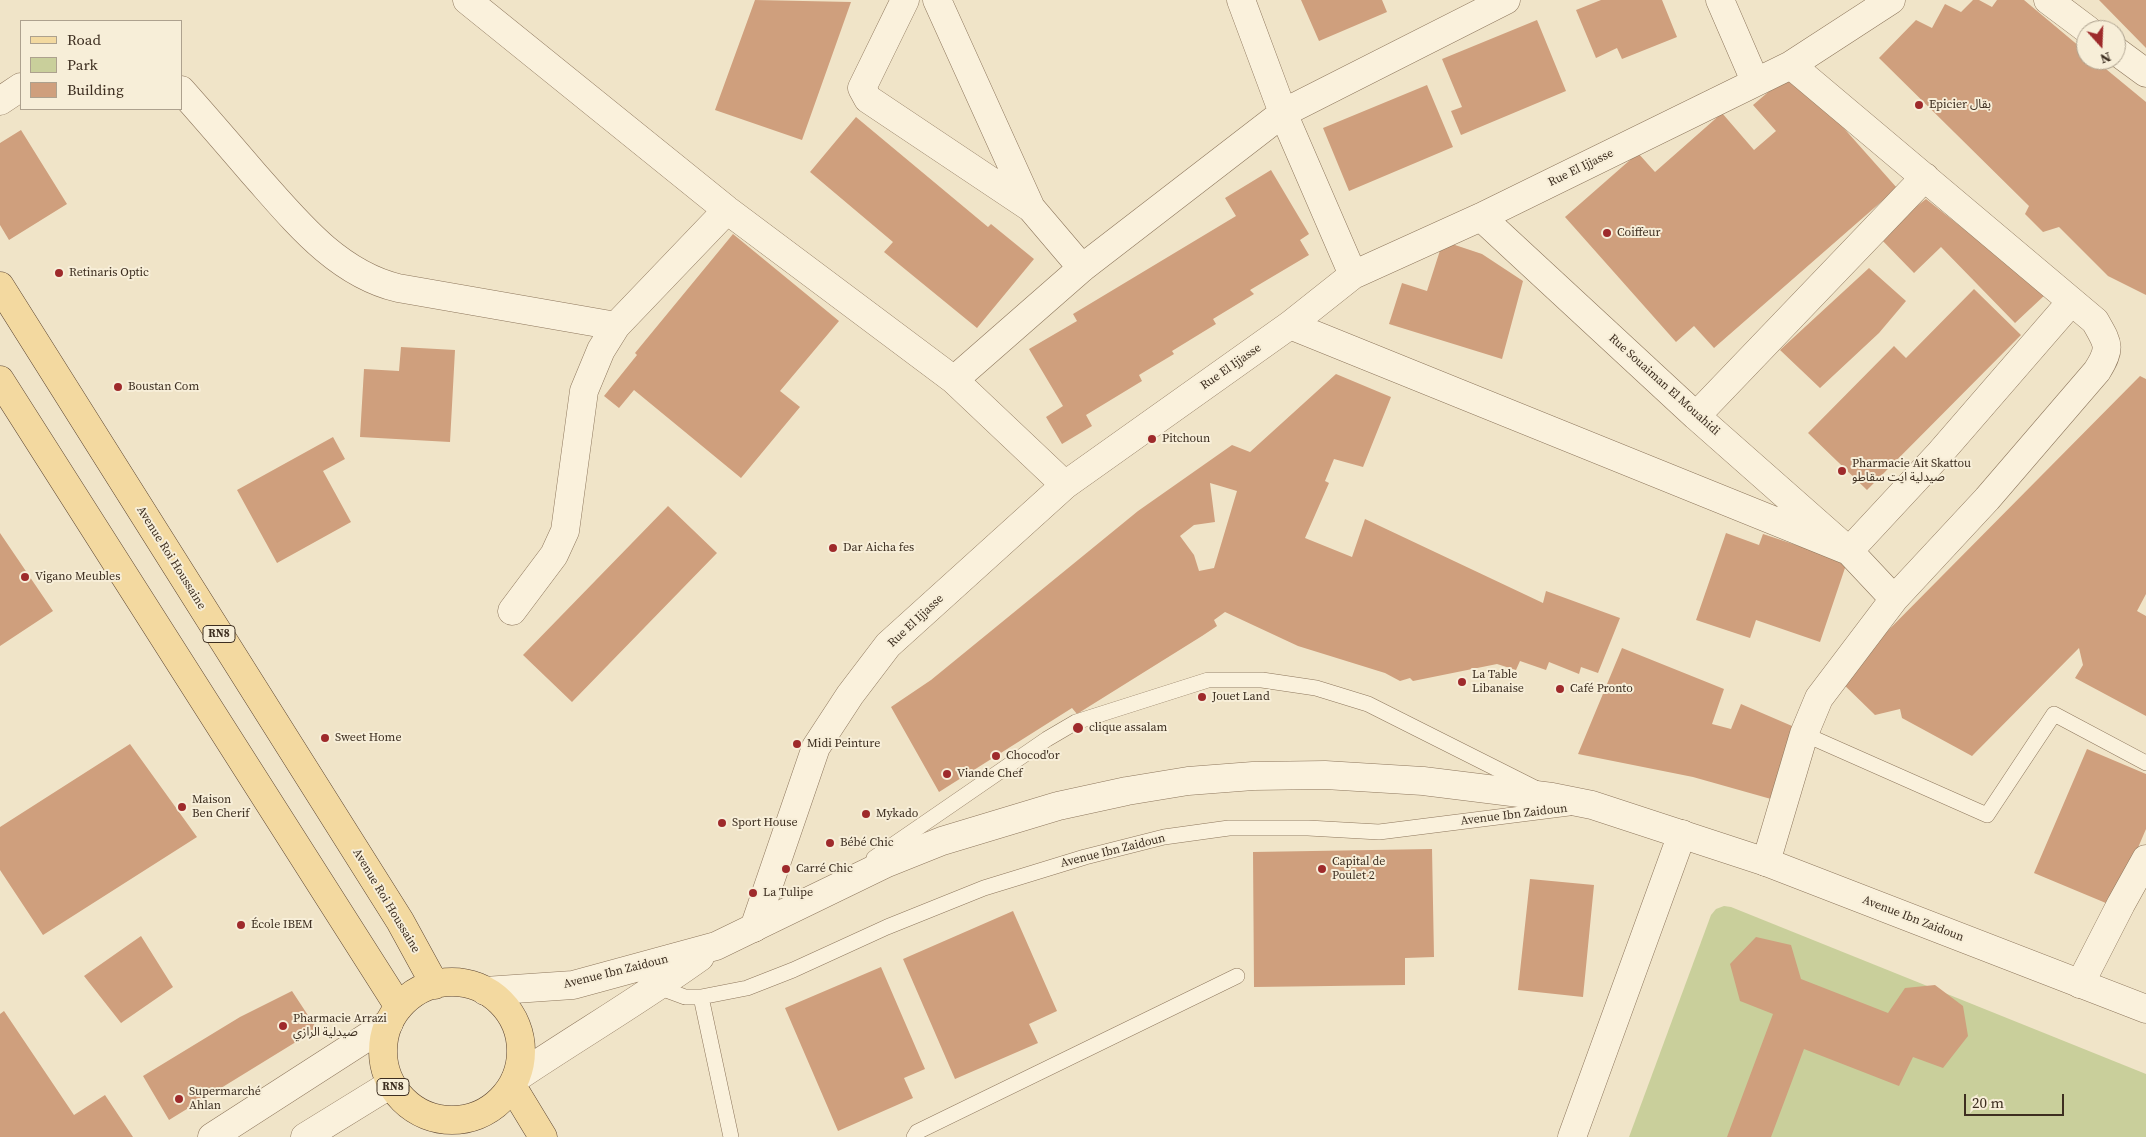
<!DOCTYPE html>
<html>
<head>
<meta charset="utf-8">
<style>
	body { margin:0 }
	#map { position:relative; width:2146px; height:1137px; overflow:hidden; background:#f0e4c8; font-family:"Source Serif 4",serif }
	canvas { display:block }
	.legend { position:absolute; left:20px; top:20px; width:162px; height:90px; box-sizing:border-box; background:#f7eed8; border:1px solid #ada18e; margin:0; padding:6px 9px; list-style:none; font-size:15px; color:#3d2e20 }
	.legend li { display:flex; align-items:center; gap:10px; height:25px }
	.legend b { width:25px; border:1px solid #ada18e }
	.north { position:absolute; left:2076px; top:20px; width:50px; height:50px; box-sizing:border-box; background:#f7eed8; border:1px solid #ada18e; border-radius:50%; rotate:160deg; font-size:14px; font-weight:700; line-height:20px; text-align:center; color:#3d2e20 }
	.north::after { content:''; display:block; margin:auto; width:18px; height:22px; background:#9e2a2b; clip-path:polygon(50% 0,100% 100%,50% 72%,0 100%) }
	.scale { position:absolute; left:1964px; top:1094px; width:100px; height:22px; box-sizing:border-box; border:2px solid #3d2e20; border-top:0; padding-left:6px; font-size:15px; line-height:18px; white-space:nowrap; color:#3d2e20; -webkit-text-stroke:4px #f7eed8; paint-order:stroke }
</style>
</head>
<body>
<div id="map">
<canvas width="2146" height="1137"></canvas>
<ul class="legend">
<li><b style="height:6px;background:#f3d9a0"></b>Road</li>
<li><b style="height:14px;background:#c9cf9b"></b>Park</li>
<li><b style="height:14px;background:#cf9f7d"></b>Building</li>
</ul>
<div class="north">N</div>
<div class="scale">20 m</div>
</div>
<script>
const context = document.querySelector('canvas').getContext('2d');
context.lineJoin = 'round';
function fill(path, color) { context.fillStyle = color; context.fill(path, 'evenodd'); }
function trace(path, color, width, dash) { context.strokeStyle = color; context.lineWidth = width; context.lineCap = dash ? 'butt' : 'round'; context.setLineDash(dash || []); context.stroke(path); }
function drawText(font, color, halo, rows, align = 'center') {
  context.font = font + ' "Source Serif 4","Noto Sans Arabic",serif'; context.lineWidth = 4; context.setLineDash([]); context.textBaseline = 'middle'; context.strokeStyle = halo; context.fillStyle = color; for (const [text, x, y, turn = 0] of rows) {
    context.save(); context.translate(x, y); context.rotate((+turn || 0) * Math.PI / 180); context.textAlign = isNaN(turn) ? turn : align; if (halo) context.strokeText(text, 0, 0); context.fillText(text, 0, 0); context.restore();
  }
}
const green = new Path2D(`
	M 1724,906 L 1731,907 L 2146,1074 L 2146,1137 L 1629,1137 L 1711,915 L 1716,909 Z`);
const building = new Path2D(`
	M 755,0 L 851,2 L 802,140 L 715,110 Z
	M 1301,0 L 1382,0 L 1387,12 L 1319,41 Z
	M 1601,0 L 1662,0 L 1677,37 L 1622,59 L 1617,48 L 1596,58 L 1576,10 Z
	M 1973,0 L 1979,0 L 1992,7 L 1997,0 L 2024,0 L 2086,52 L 2086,60 L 2095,60 L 2146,102 L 2146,295 L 2108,276 L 2059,227 L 2043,232 L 2025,214 L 2029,206 L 1879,58 L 1916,20 L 1932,28 L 1945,4 L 1961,12 Z
	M 2099,0 L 2146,0 L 2146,48 Z
	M 1537,20 L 1566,91 L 1461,135 L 1451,111 L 1462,107 L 1442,59 Z
	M 1793,71 L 1897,188 L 1714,348 L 1694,326 L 1676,342 L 1565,217 L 1638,153 L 1655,172 L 1722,113 L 1754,150 L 1776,131 L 1753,105 Z
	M 1427,85 L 1453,147 L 1349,191 L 1323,128 Z
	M 856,117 L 988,227 L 991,224 L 1034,259 L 977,328 L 884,252 L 893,242 L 810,172 Z
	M 21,130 L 67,204 L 9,240 L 0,225 L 0,143 Z
	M 1271,170 L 1309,234 L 1300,240 L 1309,255 L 1250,290 L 1254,294 L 1213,319 L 1216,324 L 1172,351 L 1174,354 L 1139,375 L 1142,381 L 1086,415 L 1092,426 L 1062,444 L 1046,417 L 1063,406 L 1029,349 L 1077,321 L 1073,314 L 1236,216 L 1225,198 Z
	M 1926,199 L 2046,294 L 2015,323 L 1941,247 L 1914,273 L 1878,236 Z
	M 733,234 L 839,321 L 780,391 L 800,407 L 741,478 L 634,390 L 619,408 L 604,396 L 637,355 L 635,353 Z
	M 1443,241 L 1482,254 L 1523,281 L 1502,359 L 1389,324 L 1402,283 L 1427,291 Z
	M 1869,268 L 1906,301 L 1879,333 L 1820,388 L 1780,350 Z
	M 1974,289 L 2021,335 L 1867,490 L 1808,433 L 1894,346 L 1906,358 Z
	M 401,347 L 455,350 L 450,442 L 360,437 L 364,369 L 399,371 Z
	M 1336,374 L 1391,397 L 1363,467 L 1334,459 L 1325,481 L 1329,483 L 1305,538 L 1352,557 L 1365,519 L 1543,603 L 1546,591 L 1620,618 L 1598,673 L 1581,667 L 1579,674 L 1549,662 L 1546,670 L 1520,661 L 1516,670 L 1497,664 L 1413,681 L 1410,678 L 1400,681 L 1385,673 L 1298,646 L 1225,612 L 1214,620 L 1217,626 L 1202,636 L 1077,714 L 1072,708 L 939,792 L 891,707 L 931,680 L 1138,511 L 1232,445 L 1250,452 ZM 1210,483 L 1237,491 L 1214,568 L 1199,571 L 1194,555 L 1180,536 L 1194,525 L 1215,522 Z
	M 2140,376 L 2146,379 L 2146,594 L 2137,611 L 2146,616 L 2146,716 L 2075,678 L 2083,665 L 2079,648 L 1972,756 L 1902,718 L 1900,709 L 1875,715 L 1839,680 Z
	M 333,437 L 345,459 L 323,471 L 351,522 L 277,563 L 237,490 Z
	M 668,506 L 717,553 L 572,702 L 523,655 Z
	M 0,533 L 53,611 L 0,646 Z
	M 1726,533 L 1759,545 L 1763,534 L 1847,562 L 1820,642 L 1756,620 L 1750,638 L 1696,620 Z
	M 1622,648 L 1724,689 L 1712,724 L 1731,729 L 1741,704 L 1799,729 L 1771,799 L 1693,777 L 1578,754 Z
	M 130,744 L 197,837 L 43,935 L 0,870 L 0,827 Z
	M 2087,749 L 2146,774 L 2146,829 L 2113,906 L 2034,873 Z
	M 1432,849 L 1434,957 L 1405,958 L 1405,985 L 1254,987 L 1253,852 Z
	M 1530,879 L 1594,885 L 1583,997 L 1518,990 Z
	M 1013,911 L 1057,1011 L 1029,1024 L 1038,1043 L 955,1079 L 903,959 Z
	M 141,936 L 173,987 L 121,1023 L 84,976 Z
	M 1756,937 L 1791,945 L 1801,979 L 1888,1013 L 1905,988 L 1935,985 L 1963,1006 L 1968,1036 L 1943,1068 L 1913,1057 L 1899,1086 L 1804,1049 L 1771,1137 L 1727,1137 L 1773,1014 L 1740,1001 L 1730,964 Z
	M 881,967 L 925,1069 L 904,1078 L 913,1098 L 838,1131 L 785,1008 Z
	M 292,991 L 317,1029 L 169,1120 L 143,1076 L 240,1017 Z
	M 4,1011 L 74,1115 L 105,1095 L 133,1137 L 0,1137 L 0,1014 Z`);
const service = new Path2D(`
	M 1804,734 L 1987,815 L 2054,714 L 2146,763
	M 874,858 L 1047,739 L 1076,722 L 1208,680 L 1262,680 L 1316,688 L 1368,704 L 1535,788
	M 658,987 L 685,997 L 701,997 L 747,988 L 793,970 L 887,927 L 984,888 L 1085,857 L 1164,837 L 1229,828 L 1308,828 L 1379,832 L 1569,808
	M 701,997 L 731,1137
	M 914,1137 L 917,1132 L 1237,976`);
const minor = new Path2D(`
	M 467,0 L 727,210 L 954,380 L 1065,485
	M 905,0 L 862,88 L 868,99 L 1031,208 L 1082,268
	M 937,0 L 1031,208
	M 1241,0 L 1283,113 L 1353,275
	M 1720,0 L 1755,81
	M 2048,0 L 2088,30
	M 2116,51 L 2146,73
	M 181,90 C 206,118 230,146 254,174 C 295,220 336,273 398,288 L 616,326
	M 0,101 L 21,87
	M 1481,217 L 1696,416 L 1849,551 L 1894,599
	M 1290,325 L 1849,551 L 1941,452 L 2071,302
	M 954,380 L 1082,268 L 1283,113 L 1506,0
	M 1696,416 L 1925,177
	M 512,611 L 554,555 L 565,531 L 584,391 L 601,350 L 616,326 L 727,210
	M 1766,862 L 1804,734 L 1819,698 L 1894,599 L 1987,499 L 2097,371 C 2112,347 2108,344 2095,321 L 1791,65
	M 754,928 L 816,747 L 850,695 L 888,645 L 1065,485 L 1290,325 L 1353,275 L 1481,217 L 1791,65 L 1891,0
	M 2080,984 L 2121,904 L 2146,859
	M 1572,1137 L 1682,834`);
const tertiary = new Path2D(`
	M 485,991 L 573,985 L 716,946 L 887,863 L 942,841 L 1058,806 L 1127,791 L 1188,781 L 1253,776 L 1325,775 L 1423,781 L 1552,797 L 1592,805 L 1766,862 L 2146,1009
	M 516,1078 C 577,1037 640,1000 700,957
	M 212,1137 L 389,1023
	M 305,1137 L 391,1084`);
const primary = new Path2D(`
	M 0,286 L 400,921 L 435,985
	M 0,380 L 399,1007
	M383 1051a69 69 0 1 1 138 0a69 69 0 1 1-138 0Z
	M 512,1086 L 543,1137`);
const markers = [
	[1919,105,5,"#9e2a2b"],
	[1607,233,5,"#9e2a2b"],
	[59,273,5,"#9e2a2b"],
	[118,387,5,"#9e2a2b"],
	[1152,439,5,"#9e2a2b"],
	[1842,471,5,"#9e2a2b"],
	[833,548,5,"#9e2a2b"],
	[25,577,5,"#9e2a2b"],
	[1462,682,5,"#9e2a2b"],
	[1560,689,5,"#9e2a2b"],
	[1202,697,5,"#9e2a2b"],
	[1078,728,6,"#9e2a2b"],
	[325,738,5,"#9e2a2b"],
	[797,744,5,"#9e2a2b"],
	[996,756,5,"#9e2a2b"],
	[947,774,5,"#9e2a2b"],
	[182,807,5,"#9e2a2b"],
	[866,814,5,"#9e2a2b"],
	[722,823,5,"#9e2a2b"],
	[830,843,5,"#9e2a2b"],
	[786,869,5,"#9e2a2b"],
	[1322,869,5,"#9e2a2b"],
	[753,893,5,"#9e2a2b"],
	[241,925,5,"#9e2a2b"],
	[283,1026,5,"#9e2a2b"],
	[179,1099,5,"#9e2a2b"]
];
const shields = [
	[219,634,32],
	[393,1087,32]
];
const shieldNames = [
	["RN8",219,634],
	["RN8",393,1087]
];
const poiNames = [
	["Epicier بقال",1929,105],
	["Coiffeur",1617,233],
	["Retinaris Optic",69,273],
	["Boustan Com",128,387],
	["Pitchoun",1162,439],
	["Pharmacie Ait Skattou",1852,464],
	["صيدلية ايت سقاطو",1852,478],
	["Dar Aicha fes",843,548],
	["Vigano Meubles",35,577],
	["La Table",1472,675],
	["Libanaise",1472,689],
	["Café Pronto",1570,689],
	["Jouet Land",1212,697],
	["clique assalam",1089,728],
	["Sweet Home",335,738],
	["Midi Peinture",807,744],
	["Chocod'or",1006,756],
	["Viande Chef",957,774],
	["Maison",192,800],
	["Ben Cherif",192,814],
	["Mykado",876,814],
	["Sport House",732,823],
	["Bébé Chic",840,843],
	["Capital de",1332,862],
	["Poulet 2",1332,876],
	["Carré Chic",796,869],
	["La Tulipe",763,893],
	["École IBEM",251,925],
	["Pharmacie Arrazi",293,1019],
	["صيدلية الرازي",293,1033],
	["Supermarché",189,1092],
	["Ahlan",189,1106]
];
const streetNames = [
	["Rue El Ijjasse",1581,168,-26],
	["Rue El Ijjasse",1231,367,-35],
	["Rue Souaiman El Mouahidi",1664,385,42],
	["Avenue Roi Houssaine",171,558,58],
	["Rue El Ijjasse",916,621,-43],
	["Avenue Ibn Zaidoun",1514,815,-7],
	["Avenue Ibn Zaidoun",1113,851,-14],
	["Avenue Roi Houssaine",386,901,59],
	["Avenue Ibn Zaidoun",1913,919,21],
	["Avenue Ibn Zaidoun",616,972,-14]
];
fill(green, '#c9cf9b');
fill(building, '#cf9f7d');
trace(service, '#8d765c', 16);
trace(minor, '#8d765c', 29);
trace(tertiary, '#8d765c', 29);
trace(primary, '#5b4430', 29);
trace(service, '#faf1dc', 15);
trace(minor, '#faf1dc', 28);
trace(tertiary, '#faf1dc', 28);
trace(primary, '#f3d9a0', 28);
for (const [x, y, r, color] of markers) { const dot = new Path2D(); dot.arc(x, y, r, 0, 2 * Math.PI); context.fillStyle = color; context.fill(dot); trace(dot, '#f7eed8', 2); }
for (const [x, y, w] of shields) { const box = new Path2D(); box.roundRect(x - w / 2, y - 8.5, w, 17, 4); context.fillStyle = '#f7eed8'; context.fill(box); trace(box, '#3d2e20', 1); }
drawText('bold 11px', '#3d2e20', null, shieldNames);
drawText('12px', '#3d2e20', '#f7eed8', poiNames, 'left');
drawText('12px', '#3d2e20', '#f7eed8', streetNames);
</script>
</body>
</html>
